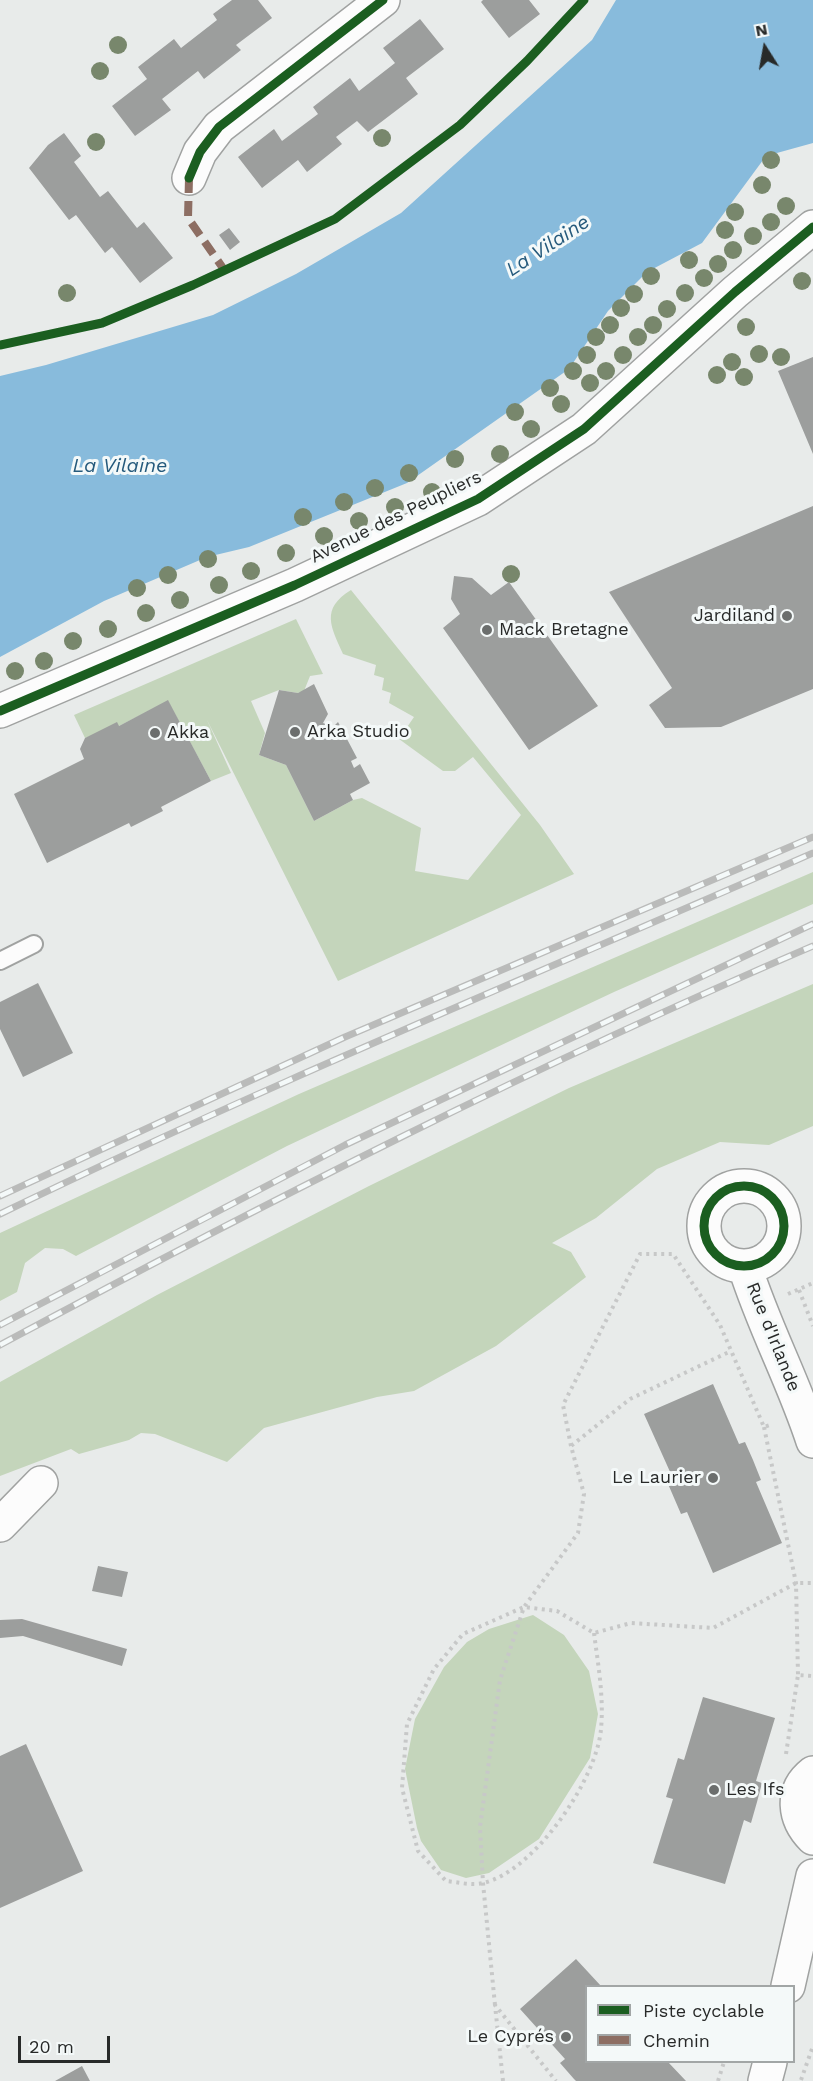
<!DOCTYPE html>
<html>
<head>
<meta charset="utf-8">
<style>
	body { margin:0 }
	#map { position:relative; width:813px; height:2081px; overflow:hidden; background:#e8ebea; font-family:"Work Sans",sans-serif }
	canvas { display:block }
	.legend { position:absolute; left:585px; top:1985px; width:210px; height:78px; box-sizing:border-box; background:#f4f9f9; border:2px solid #a2a6a6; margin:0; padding:8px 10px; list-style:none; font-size:18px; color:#282a29 }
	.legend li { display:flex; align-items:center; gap:12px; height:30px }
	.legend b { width:30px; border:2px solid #a2a6a6 }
	.north { position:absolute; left:735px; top:18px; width:60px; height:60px; -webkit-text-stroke:4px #f4f9f9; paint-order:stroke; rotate:349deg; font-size:16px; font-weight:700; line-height:24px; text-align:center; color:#282a29 }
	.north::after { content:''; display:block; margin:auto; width:21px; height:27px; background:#282a29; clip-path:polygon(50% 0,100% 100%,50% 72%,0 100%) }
	.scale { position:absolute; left:18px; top:2036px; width:92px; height:27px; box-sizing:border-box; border:3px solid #282a29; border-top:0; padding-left:8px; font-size:18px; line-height:21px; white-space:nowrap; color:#282a29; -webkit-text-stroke:4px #f4f9f9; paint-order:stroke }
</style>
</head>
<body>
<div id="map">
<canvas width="813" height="2081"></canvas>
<ul class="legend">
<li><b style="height:8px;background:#1b5e20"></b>Piste cyclable</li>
<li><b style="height:8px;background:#8d6e63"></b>Chemin</li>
</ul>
<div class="north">N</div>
<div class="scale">20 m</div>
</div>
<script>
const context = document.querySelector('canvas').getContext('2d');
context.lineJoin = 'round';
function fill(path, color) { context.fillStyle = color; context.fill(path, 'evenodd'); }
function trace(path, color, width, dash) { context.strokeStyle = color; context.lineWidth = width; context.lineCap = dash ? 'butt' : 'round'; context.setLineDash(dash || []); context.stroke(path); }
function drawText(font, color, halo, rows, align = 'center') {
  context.font = font + ' "Work Sans",sans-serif'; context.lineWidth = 6; context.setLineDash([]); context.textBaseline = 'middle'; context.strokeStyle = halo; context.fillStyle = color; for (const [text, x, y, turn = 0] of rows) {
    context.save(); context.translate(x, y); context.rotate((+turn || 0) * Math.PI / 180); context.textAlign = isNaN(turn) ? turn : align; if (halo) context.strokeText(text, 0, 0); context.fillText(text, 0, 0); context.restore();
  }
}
const green = new Path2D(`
	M 351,590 L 540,825 L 574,874 L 338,981 L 207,720 L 231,773 L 211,781 L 168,701 L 119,726 L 85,738 L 74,715 L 296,619 L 323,674 L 310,676 L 304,691 L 298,693 L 279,690 L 251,701 L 265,733 L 259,755 L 286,765 L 314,821 L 353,800 L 362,798 L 421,828 L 415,871 L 468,880 L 521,815 L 473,757 L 455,771 L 443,771 L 399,739 L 414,717 L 389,703 L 391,693 L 382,690 L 384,678 L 374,675 L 376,665 L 343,654 C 331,627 320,609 351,590 Z
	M 813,872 L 813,904 L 614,992 L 287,1146 L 76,1256 L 63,1249 L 45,1248 L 25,1263 L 17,1292 L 0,1301 L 0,1233 L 299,1094 Z
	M 813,984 L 813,1126 L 769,1145 L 720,1142 L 657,1169 L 596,1218 L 552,1243 L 571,1252 L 586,1277 L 496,1346 L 414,1391 L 377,1397 L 264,1428 L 227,1462 L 155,1434 L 141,1433 L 129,1440 L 79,1454 L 71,1449 L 0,1476 L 0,1382 L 157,1295 L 369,1186 L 569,1088 Z
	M 533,1615 L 564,1635 L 589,1671 L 598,1714 L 590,1758 L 539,1839 L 489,1873 L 466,1878 L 441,1870 L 421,1841 L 417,1828 L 405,1769 L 415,1719 L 444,1667 L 467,1642 L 489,1629 Z`);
const water = new Path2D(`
	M 616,0 L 813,0 L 813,143 L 766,156 L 702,243 L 647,272 L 608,311 L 569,369 L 407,483 L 249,547 L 207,557 L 104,601 L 0,657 L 0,376 L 46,365 L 213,315 L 296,274 L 401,213 L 592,40 Z`);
const building = new Path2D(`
	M 232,0 L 258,0 L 272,18 L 236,45 L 241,50 L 204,79 L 198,71 L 162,99 L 171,110 L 135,136 L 112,106 L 147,79 L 138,67 L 174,39 L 181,48 L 217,20 L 213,14 Z
	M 483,0 L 529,0 L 540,14 L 509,38 L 481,2 Z
	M 420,19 L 444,49 L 406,78 L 418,94 L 368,132 L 357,121 L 336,137 L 342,144 L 307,172 L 298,160 L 262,188 L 238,157 L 274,129 L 282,141 L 318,114 L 313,107 L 350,78 L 359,91 L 395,63 L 383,48 Z
	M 64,133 L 81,156 L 74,162 L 100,197 L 108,191 L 137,228 L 144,222 L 173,258 L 140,283 L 112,247 L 105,253 L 76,215 L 69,220 L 29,168 L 48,145 Z
	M 229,228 L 240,242 L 230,250 L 219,235 Z
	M 813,357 L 813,454 L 778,371 Z
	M 813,506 L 813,689 L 721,727 L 665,728 L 649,705 L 672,688 L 609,592 Z
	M 454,576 L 472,578 L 491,595 L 509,582 L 598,706 L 529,750 L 443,628 L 460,614 L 451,599 Z
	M 314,684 L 328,714 L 323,723 L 333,727 L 338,722 L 357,758 L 351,761 L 354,768 L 360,764 L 370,783 L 350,794 L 353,800 L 314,821 L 286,765 L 259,755 L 279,690 L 298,693 Z
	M 168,700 L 211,781 L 161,807 L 163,811 L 131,827 L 129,823 L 47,863 L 14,794 L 84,759 L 80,749 L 85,738 L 117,722 L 119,726 Z
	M 38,983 L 73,1053 L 23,1077 L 0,1029 L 0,1002 Z
	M 713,1384 L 739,1444 L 745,1442 L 753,1460 L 761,1480 L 756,1482 L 782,1543 L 713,1573 L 687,1512 L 681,1514 L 665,1477 L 671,1474 L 644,1414 Z
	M 98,1566 L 128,1572 L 122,1597 L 92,1591 Z
	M 22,1619 L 127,1649 L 122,1666 L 23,1636 L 0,1638 L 0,1620 Z
	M 703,1697 L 775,1718 L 756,1781 L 762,1783 L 757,1802 L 751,1823 L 744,1820 L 725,1884 L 653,1863 L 673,1799 L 666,1797 L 678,1758 L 684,1760 Z
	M 26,1744 L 83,1871 L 0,1908 L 0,1756 Z
	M 576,1959 L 601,1986 L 586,1986 L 586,2062 L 668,2062 L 686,2081 L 576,2081 L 574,2079 L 560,2063 L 565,2059 L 520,2009 Z
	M 82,2066 L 90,2081 L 55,2081 Z`);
const path = new Path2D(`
	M 799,1290 L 813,1326
	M 788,1294 L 813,1283
	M 764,1427 L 796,1583 L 798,1675
	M 571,1446 L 563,1405 L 640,1254 L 673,1254 L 720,1325 L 764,1427 L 773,1424
	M 594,1633 C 598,1664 604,1697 601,1729 C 597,1779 534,1872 483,1883 C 473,1886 457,1882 446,1881 L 418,1851 L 402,1788 L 407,1724 L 434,1669 L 463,1634 L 524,1607 L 557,1611 L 594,1633 L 631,1623 L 713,1628 L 796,1583 L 813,1583
	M 786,1754 L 798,1675 L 813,1676
	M 495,2005 L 483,1883 L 480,1827 L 500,1680 L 524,1607 L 578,1533 L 584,1494 L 571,1446 L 630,1399 L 731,1351
	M 801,2080 L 813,2046
	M 503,2081 L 495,2005 L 556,2081
	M 718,2081 L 724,2062`);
const lane = new Path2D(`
	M 0,961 L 34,944`);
const street = new Path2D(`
	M 189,178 L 200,152 L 219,127 L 383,0
	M 0,711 L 295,585 L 478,499 L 584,429 L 735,292 L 813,227
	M704 1226a40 40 0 1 1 80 0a40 40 0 1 1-80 0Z
	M 745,1267 C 764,1327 794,1382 813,1441
	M 0,1525 L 41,1483
	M 813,1773 C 790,1791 794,1819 813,1838
	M 788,1986 L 813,1876
	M 765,2081 L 770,2062`);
const rail = new Path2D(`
	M 0,1196 L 345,1037 L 813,837
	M 0,1214 C 267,1084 542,972 813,853
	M 0,1325 L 345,1145 L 813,924
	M 0,1345 C 266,1202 536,1065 813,946`);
const quiet = new Path2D(`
	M 189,178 L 188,218 L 225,271`);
const cycleway = new Path2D(`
	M 189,178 L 200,152 L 219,127 L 383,0
	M 0,345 L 102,323 L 193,285 L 335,219 L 460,125 L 527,61 L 584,0
	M 0,711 L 295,585 L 478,499 L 584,429 L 735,292 L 813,227
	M704 1226a40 40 0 1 1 80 0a40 40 0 1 1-80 0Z`);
const trees = [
	[118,45],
	[100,71],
	[382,138],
	[96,142],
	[771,160],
	[762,185],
	[786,206],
	[735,212],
	[771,222],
	[725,230],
	[753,236],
	[733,250],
	[689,260],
	[718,264],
	[651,276],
	[704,278],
	[802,281],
	[67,293],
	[685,293],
	[634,294],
	[621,308],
	[667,309],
	[610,325],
	[653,325],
	[746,327],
	[596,337],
	[638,337],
	[759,354],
	[587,355],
	[623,355],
	[781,357],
	[732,362],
	[573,371],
	[606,371],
	[717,375],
	[744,377],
	[590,383],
	[550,388],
	[561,404],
	[515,412],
	[531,429],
	[500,454],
	[455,459],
	[409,473],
	[375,488],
	[432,492],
	[344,502],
	[395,507],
	[303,517],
	[359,521],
	[324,536],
	[286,553],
	[208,559],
	[251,571],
	[511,574],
	[168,575],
	[219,585],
	[137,588],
	[180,600],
	[146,613],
	[108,629],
	[73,641],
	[44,661],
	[15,671]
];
const markers = [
	[787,616,6,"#6b6e6d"],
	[487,630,6,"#6b6e6d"],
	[295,732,6,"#6b6e6d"],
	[155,733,6,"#6b6e6d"],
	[713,1478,6,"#6b6e6d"],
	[714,1790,6,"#6b6e6d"],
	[566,2037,6,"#6b6e6d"]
];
const streetNames = [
	["Avenue des Peupliers",396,517,-26],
	["Rue d'Irlande",773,1337,68]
];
const poiNames = [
	["Jardiland",775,616,"right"],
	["Mack Bretagne",499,630],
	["Arka Studio",307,732],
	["Akka",167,733],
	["Le Laurier",701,1478,"right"],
	["Les Ifs",726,1790],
	["Le Cyprés",554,2037,"right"]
];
const waterNames = [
	["La Vilaine",548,246,-33],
	["La Vilaine",120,466]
];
fill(green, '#c4d5bb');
fill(water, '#88bbdc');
fill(building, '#9c9e9d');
trace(lane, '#a0a2a1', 20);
trace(street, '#a0a2a1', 36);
trace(path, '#c7c8c8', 4, [3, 4.5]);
trace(lane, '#fcfcfc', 16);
trace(street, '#fcfcfc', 33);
trace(rail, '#babbba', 7);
trace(rail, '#f4f9f9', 4.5, [14]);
trace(quiet, '#8d6e63', 8, [15, 8]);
trace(cycleway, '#1b5e20', 9);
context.fillStyle = '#78876c';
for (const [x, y] of trees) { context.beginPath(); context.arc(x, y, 9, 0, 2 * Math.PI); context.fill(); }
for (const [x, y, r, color] of markers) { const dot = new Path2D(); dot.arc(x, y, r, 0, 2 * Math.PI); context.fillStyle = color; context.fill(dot); trace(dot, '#f4f9f9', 2); }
drawText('18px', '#282a29', '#f4f9f9', streetNames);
drawText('18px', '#282a29', '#f4f9f9', poiNames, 'left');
drawText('italic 20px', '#255a7c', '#f4f9f9', waterNames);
</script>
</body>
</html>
